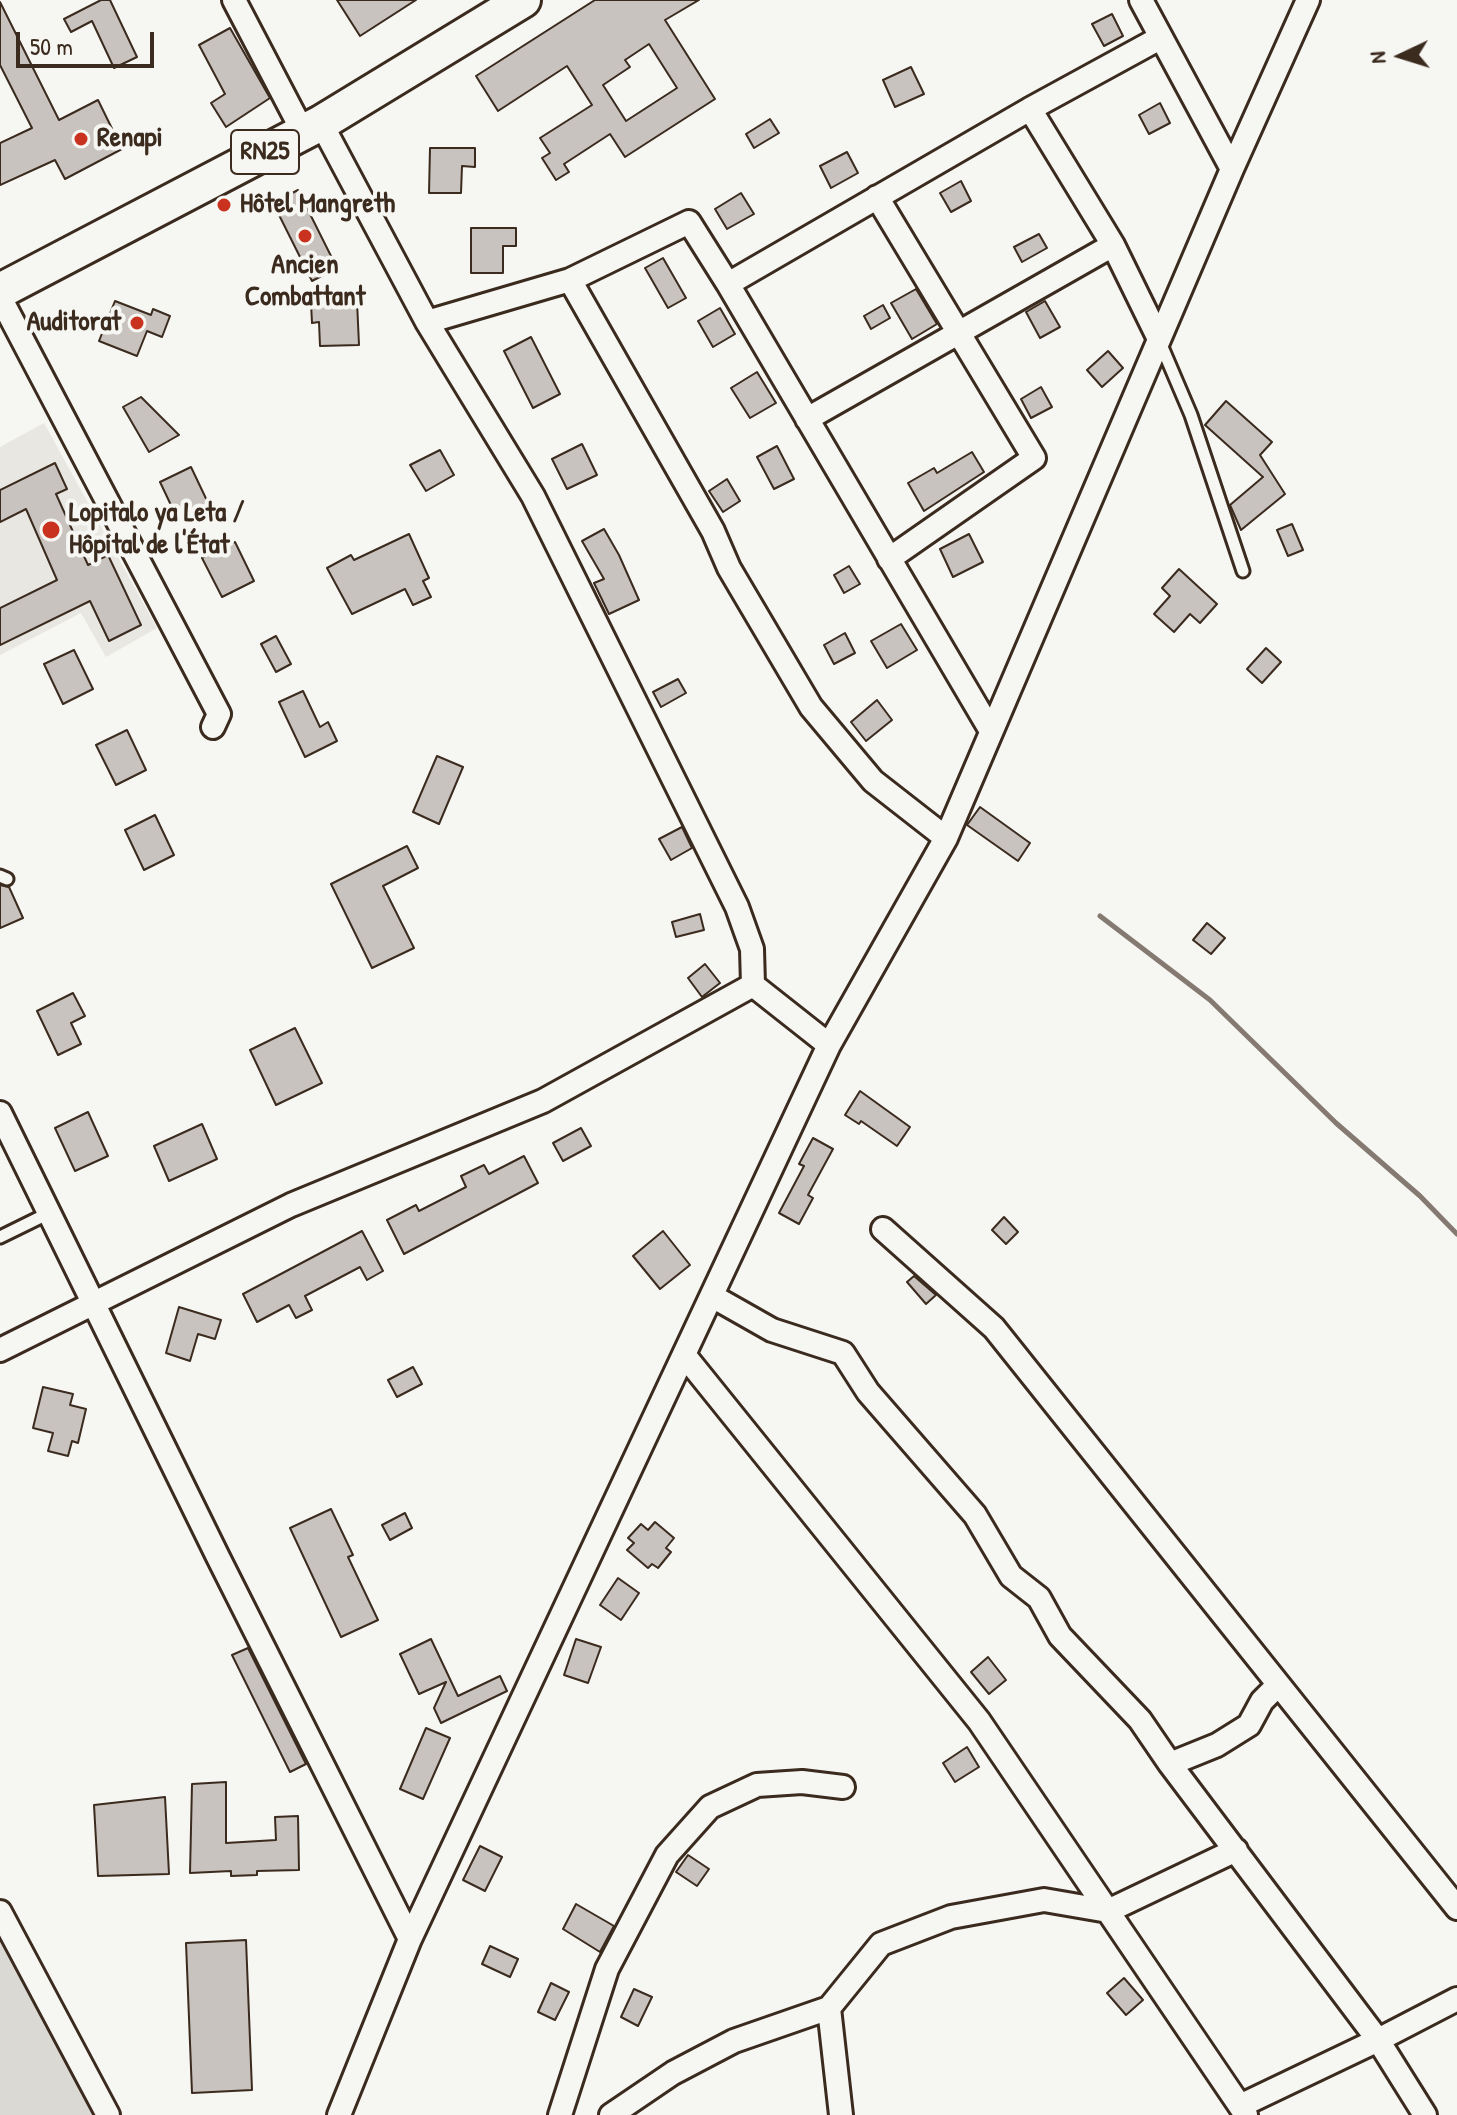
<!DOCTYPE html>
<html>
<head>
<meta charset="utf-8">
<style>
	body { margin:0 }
	#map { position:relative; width:1457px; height:2115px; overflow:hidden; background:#f6f6f2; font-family:"Patrick Hand",sans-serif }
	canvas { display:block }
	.north { position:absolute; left:1361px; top:16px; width:80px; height:80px; -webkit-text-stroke:6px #f6f6f2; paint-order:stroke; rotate:266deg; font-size:22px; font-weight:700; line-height:32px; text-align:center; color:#3b2a1e }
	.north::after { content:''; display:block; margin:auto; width:28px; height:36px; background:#3b2a1e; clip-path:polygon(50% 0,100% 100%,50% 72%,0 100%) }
	.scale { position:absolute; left:16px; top:32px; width:138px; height:36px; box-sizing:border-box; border:4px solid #3b2a1e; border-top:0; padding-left:10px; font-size:24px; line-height:28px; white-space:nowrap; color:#3b2a1e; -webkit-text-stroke:6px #f6f6f2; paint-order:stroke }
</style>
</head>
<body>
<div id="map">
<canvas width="1457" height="2115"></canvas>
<div class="north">N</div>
<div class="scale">50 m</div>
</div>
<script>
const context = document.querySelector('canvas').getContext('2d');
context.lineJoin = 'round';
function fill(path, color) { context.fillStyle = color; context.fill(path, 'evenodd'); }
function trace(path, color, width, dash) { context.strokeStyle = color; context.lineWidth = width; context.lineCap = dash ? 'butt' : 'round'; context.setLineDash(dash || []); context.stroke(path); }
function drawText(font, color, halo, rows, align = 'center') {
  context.font = font + ' "Patrick Hand",sans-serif'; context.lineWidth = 8; context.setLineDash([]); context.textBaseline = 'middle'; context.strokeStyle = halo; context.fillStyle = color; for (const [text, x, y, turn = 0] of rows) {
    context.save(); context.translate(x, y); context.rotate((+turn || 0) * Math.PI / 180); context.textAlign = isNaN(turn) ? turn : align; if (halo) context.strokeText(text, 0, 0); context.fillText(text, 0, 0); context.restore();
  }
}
const built = new Path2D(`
	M 44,423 L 157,628 L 106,657 L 81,613 L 0,655 L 0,447 Z`);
const green = new Path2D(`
	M 0,1912 L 108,2115 L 0,2115 Z`);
const stream = new Path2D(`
	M 1100,916 L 1210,1000 L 1336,1123 L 1420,1196 L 1457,1234`);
const building = new Path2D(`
	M 101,0 L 110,0 L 137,57 L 114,68 L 92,21 L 71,32 L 64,19 Z
	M 337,0 L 416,0 L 360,36 Z
	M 595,0 L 699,0 L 665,20 L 715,99 L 625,157 L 610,134 L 564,164 L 569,172 L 556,180 L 542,158 L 550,153 L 540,138 L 592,105 L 567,66 L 498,111 L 476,76 ZM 649,44 L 677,88 L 626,121 L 603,85 L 630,67 L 625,60 Z
	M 0,2 L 59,120 L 98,100 L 122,149 L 65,179 L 55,160 L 0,185 L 0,143 L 32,128 L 0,65 Z
	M 1112,14 L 1123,36 L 1104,46 L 1092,24 Z
	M 230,28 L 270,98 L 226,127 L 211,103 L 225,94 L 199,45 Z
	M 911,67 L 924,94 L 895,107 L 883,80 Z
	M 1160,103 L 1170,123 L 1149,134 L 1139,115 Z
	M 770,119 L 779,133 L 754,148 L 746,134 Z
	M 430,148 L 475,148 L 475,167 L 462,166 L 461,193 L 429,193 Z
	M 847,152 L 858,173 L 831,188 L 820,166 Z
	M 961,181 L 971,201 L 951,212 L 940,193 Z
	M 298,190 L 337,268 L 312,281 L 273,203 Z
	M 741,193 L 754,214 L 727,229 L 715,209 Z
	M 471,228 L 516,228 L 516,246 L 503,246 L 503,273 L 471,273 Z
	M 1039,234 L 1047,248 L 1022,262 L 1014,247 Z
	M 663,258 L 686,298 L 668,308 L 645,268 Z
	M 916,289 L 937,324 L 912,339 L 891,303 Z
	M 115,301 L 151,315 L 153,309 L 170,316 L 162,337 L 147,331 L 137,356 L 99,341 Z
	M 357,301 L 359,345 L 320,346 L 319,322 L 312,323 L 311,303 Z
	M 1045,301 L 1060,327 L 1040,338 L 1026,312 Z
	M 883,305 L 890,318 L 871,329 L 864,316 Z
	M 720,308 L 735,334 L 713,347 L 698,321 Z
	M 531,337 L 560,394 L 533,408 L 504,351 Z
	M 1108,351 L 1123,368 L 1102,387 L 1087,370 Z
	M 757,372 L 776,403 L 750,418 L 731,388 Z
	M 1041,387 L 1052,407 L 1031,418 L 1021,399 Z
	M 141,397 L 179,435 L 149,452 L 123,407 Z
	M 1226,401 L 1272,442 L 1260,455 L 1285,494 L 1241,530 L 1230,505 L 1263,477 L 1205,425 Z
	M 582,444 L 597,475 L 567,489 L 552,459 Z
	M 777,446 L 794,479 L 774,489 L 757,457 Z
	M 440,450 L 454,475 L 426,491 L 410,465 Z
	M 972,452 L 984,472 L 924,511 L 908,483 L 934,468 L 937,473 Z
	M 55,463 L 67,489 L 56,494 L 88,565 L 108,555 L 141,625 L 109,641 L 90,601 L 0,645 L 0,608 L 57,580 L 26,509 L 0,522 L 0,490 Z
	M 191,467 L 210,507 L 179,522 L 160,482 Z
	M 727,479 L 740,501 L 723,512 L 709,491 Z
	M 1292,524 L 1303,550 L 1288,556 L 1277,530 Z
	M 604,529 L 619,555 L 639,600 L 609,614 L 594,583 L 604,579 L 582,541 Z
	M 409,534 L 429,578 L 423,581 L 431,597 L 413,605 L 405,589 L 352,614 L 327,568 L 351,555 L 354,560 Z
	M 969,534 L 983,562 L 953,577 L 940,549 Z
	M 235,542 L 254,581 L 222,597 L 202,558 Z
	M 849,566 L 860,584 L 844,593 L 834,575 Z
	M 1179,569 L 1217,604 L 1200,623 L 1190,614 L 1174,632 L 1154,614 L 1170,596 L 1162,588 Z
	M 901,624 L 917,650 L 887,668 L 871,641 Z
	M 845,633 L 855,653 L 834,664 L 824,645 Z
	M 276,636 L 291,664 L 276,672 L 261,644 Z
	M 1266,648 L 1281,662 L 1262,683 L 1247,669 Z
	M 74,650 L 93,689 L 63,704 L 44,664 Z
	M 678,679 L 686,693 L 661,707 L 653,692 Z
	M 303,691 L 320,727 L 328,722 L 337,741 L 305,757 L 279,702 Z
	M 877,700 L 892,720 L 866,741 L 851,722 Z
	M 127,730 L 146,770 L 116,785 L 96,745 Z
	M 437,756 L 463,767 L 439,824 L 413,812 Z
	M 980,807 L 1030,843 L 1018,861 L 967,825 Z
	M 155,815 L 174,855 L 144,870 L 125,830 Z
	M 682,827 L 692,848 L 671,860 L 659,839 Z
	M 407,846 L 418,868 L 383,886 L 414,948 L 372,968 L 331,884 Z
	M 0,885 L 9,887 L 23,918 L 0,928 Z
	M 700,914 L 704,930 L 676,937 L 672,922 Z
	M 1207,923 L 1225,938 L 1211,954 L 1193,940 Z
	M 705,964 L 720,983 L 702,997 L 688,978 Z
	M 73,993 L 85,1016 L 71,1023 L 81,1044 L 58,1055 L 37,1011 Z
	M 295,1028 L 322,1083 L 276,1105 L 250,1050 Z
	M 860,1091 L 910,1127 L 897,1146 L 861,1121 L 859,1124 L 845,1115 Z
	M 88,1112 L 108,1156 L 75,1171 L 55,1128 Z
	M 202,1124 L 217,1159 L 169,1181 L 154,1146 Z
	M 581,1128 L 591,1146 L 563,1161 L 553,1143 Z
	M 813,1138 L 833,1149 L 808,1195 L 813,1198 L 799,1224 L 779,1213 L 804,1166 L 799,1164 Z
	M 524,1156 L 538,1183 L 404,1254 L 387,1220 L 416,1205 L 419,1211 L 466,1187 L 461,1176 L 484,1165 L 489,1174 Z
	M 1004,1217 L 1018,1232 L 1006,1244 L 992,1230 Z
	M 362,1231 L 383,1271 L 367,1280 L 360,1267 L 305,1296 L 312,1310 L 296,1318 L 289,1305 L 257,1322 L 243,1294 Z
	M 663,1231 L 690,1265 L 660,1289 L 633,1256 Z
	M 914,1276 L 936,1295 L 926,1304 L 907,1282 Z
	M 179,1307 L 221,1320 L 215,1339 L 198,1334 L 190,1361 L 166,1353 Z
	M 413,1367 L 422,1384 L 397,1397 L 388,1380 Z
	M 43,1387 L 73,1394 L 70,1405 L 86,1409 L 78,1443 L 72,1441 L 68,1456 L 48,1451 L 53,1433 L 33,1428 Z
	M 331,1509 L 353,1555 L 348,1557 L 378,1620 L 341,1637 L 290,1528 Z
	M 405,1513 L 412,1528 L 390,1540 L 382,1525 Z
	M 655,1522 L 674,1538 L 666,1548 L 671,1552 L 658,1568 L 652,1564 L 648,1568 L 627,1550 L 634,1543 L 628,1538 L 641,1524 L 648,1530 Z
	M 618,1578 L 639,1593 L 621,1620 L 600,1605 Z
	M 431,1639 L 458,1696 L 500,1676 L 507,1691 L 441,1723 L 434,1708 L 446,1682 L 419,1694 L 400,1654 Z
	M 576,1639 L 601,1647 L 588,1683 L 564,1675 Z
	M 248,1648 L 306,1764 L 290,1772 L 232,1655 Z
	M 988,1657 L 1006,1680 L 989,1694 L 971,1672 Z
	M 426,1728 L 450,1738 L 423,1799 L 400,1789 Z
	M 967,1747 L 979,1767 L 955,1782 L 943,1763 Z
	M 226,1782 L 226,1843 L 276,1840 L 275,1817 L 298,1816 L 299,1870 L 257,1871 L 257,1875 L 231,1876 L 231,1871 L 190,1873 L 192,1784 Z
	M 165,1797 L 169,1874 L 98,1876 L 94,1805 Z
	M 480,1846 L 502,1857 L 485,1891 L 463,1880 Z
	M 688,1855 L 709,1869 L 697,1886 L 676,1872 Z
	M 576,1904 L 614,1926 L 600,1952 L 563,1929 Z
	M 246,1940 L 252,2090 L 192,2093 L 186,1943 Z
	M 490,1946 L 518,1959 L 510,1977 L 482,1964 Z
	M 1124,1978 L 1143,2000 L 1126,2015 L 1107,1993 Z
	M 551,1983 L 569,1992 L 555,2020 L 538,2012 Z
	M 634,1989 L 652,1997 L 638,2026 L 621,2017 Z`);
const service = new Path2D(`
	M 1159,340 L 1191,415 L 1243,571
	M 0,876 L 7,879
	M 0,1237 L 49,1213`);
const minor = new Path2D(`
	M 234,0 L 303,132
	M 1141,0 L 1232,169
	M 1030,109 L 1113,245 L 1159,339
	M 877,197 L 1034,458 L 889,559
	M 570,280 L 713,531 L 729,568 L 811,707 L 873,781 L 946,838
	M 728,284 L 1030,109 L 1160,38
	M 0,297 L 219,714 L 213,727
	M 427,322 L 570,280 L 689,222 L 728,284 L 991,731
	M 807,419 L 1113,245
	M 753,985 L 829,1045
	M 0,1113 L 218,1557 L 410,1939
	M 883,1229 L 994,1328 L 1457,1908
	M 712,1296 L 772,1330 L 843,1353 L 868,1392 L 975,1515 L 1011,1576 L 1039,1598 L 1060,1636 L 1140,1720 L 1170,1764 L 1378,2040 L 1425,2115
	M 0,1350 L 291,1205 L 543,1101 L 753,985 L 752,949 L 737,907 L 533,496 L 427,322 L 321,123
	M 685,1356 L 979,1721 L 1246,2115
	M 1170,1764 L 1217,1745 L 1249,1725 L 1262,1701 L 1278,1685
	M 0,1912 L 108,2115
	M 829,2008 L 881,1944 L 951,1917 L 1044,1900 L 1108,1911 L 1236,1850
	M 1240,2106 L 1378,2040 L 1457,1999
	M 339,2115 L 410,1939 L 829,1045 L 946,838 L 1232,169 L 1308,0
	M 560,2115 L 607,1969 L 667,1855 L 710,1807 L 757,1785 L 802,1782 L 843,1787
	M 611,2115 L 673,2073 L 734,2041 L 829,2008 L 841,2115`);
const primary = new Path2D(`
	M 0,291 L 321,123 L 523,0`);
const markers = [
	[81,139,8,"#c8321e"],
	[224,205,8,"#c8321e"],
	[305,236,8,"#c8321e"],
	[137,323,8,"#c8321e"],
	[51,530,10,"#c8321e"]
];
const shields = [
	[265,152,68]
];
const shieldNames = [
	["RN25",265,152]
];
const poiNames = [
	["Renapi",97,139],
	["Hôtel Mangreth",240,205],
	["Ancien",305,266,"center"],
	["Combattant",305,298,"center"],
	["Auditorat",121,323,"right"],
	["Lopitalo ya Leta /",69,514],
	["Hôpital de l'État",69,546]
];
fill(built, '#e8e7e2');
fill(green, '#dad9d3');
trace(stream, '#857a71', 5);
fill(building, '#c8c3be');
trace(building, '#3b2a1e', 2);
trace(service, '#3b2a1e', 17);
trace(minor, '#3b2a1e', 28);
trace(primary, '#3b2a1e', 40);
trace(service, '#f6f6f2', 11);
trace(minor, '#f6f6f2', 22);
trace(primary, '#f6f6f2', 34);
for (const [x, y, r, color] of markers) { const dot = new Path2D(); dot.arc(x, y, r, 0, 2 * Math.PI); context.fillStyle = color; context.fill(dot); trace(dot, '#f6f6f2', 3); }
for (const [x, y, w] of shields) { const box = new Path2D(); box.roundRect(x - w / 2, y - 22, w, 44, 6); context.fillStyle = '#f6f6f2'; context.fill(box); trace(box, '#3b2a1e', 2); }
drawText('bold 26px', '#3b2a1e', null, shieldNames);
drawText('bold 28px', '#3b2a1e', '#f6f6f2', poiNames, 'left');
</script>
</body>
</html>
